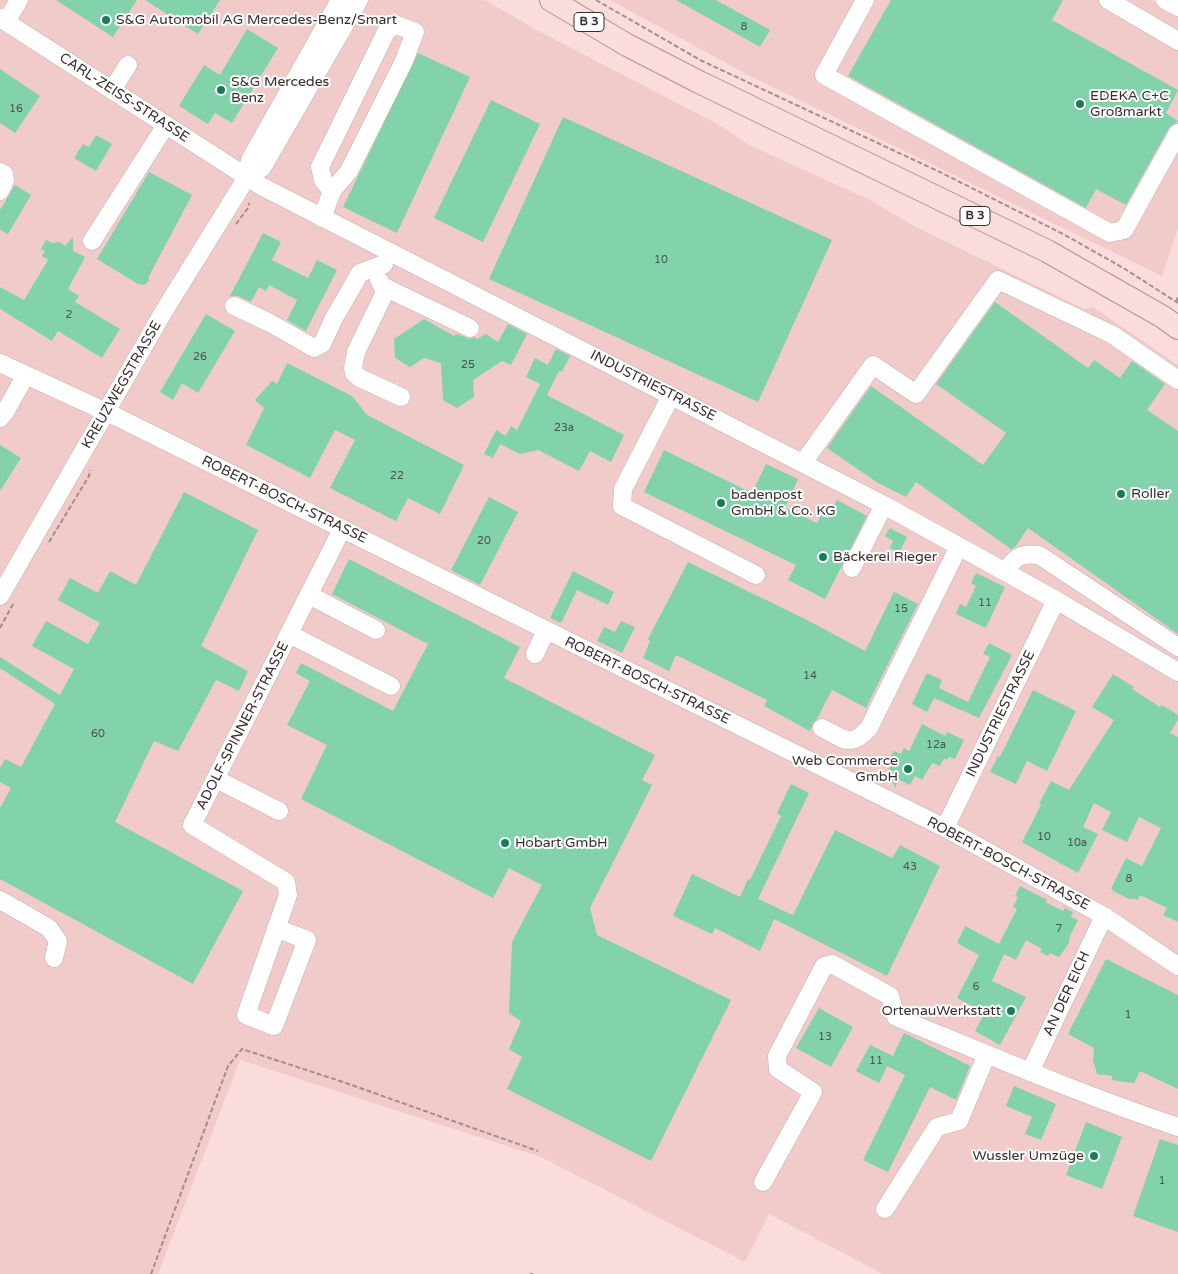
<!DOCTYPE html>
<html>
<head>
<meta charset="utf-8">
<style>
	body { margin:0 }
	canvas { display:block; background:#fadcdc }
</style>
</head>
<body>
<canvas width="1178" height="1274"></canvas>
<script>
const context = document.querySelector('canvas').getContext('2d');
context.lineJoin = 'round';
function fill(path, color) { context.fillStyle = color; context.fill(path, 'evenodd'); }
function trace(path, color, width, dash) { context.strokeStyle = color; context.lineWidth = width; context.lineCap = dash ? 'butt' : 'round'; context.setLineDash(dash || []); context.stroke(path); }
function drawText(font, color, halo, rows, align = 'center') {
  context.font = font + ' "Varela Round",sans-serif'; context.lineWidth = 4; context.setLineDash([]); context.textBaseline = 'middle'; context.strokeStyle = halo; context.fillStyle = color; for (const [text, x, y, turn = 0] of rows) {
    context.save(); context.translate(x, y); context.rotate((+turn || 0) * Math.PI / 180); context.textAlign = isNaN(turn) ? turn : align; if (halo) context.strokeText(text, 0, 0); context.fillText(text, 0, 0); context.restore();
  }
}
const built = new Path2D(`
	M 0,0 L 485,0 L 535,29 L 721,126 L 749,145 L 868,199 L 914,226 L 1084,309 L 1093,307 L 1178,365 L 1178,1274 L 883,1274 L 769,1214 L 745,1262 L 541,1157 L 240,1060 L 158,1274 L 0,1274 Z
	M 610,0 L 1152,0 L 1178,15 L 1178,228 L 1162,276 L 752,77 Z`);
const building = new Path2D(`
	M 56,0 L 137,0 L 113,37 Z
	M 145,0 L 220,0 L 198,34 Z
	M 676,0 L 716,0 L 770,30 L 760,47 Z
	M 891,0 L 1063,0 L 1052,20 L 1178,90 L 1166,113 L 1178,121 L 1169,128 L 1126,205 L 1096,189 L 1086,208 L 848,76 Z
	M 247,29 L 278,48 L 232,123 L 215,113 L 208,124 L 179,106 L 204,65 L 220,75 Z
	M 418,53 L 470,77 L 397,233 L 343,207 Z
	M 0,69 L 40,96 L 15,133 L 0,123 Z
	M 491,100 L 540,124 L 483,242 L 434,218 Z
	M 563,117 L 832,240 L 758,402 L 489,279 Z
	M 96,135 L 112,144 L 96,171 L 74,158 L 83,144 L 89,147 Z
	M 149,172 L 192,195 L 149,276 L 149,281 L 144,285 L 138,284 L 97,259 Z
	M 15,185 L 31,195 L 8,234 L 0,230 L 0,210 Z
	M 263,233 L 281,242 L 272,260 L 308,278 L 317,260 L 337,270 L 306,331 L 287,320 L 297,300 L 269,285 L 266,291 L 259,287 L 251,302 L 238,296 L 230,296 Z
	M 73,237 L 73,251 L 85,257 L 68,289 L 79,296 L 75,302 L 120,329 L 102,358 L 58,331 L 52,341 L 0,309 L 0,287 L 24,300 L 48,260 L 42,256 L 45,251 L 41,249 L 46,240 L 52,243 L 60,242 L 65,246 Z
	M 995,302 L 1088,368 L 1094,360 L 1120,378 L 1132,361 L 1165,384 L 1147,410 L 1178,431 L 1178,634 L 1028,528 L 1015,547 L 1011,549 L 916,482 L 906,497 L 878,483 L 827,448 L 871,386 L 983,465 L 1006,433 L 936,384 Z
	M 206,314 L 235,331 L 198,393 L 182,383 L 173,400 L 160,392 Z
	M 424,319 L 454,336 L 457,334 L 470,339 L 474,337 L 477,339 L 486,334 L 498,342 L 508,324 L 527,334 L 511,365 L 502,361 L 473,380 L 474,397 L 457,408 L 443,400 L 441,363 L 424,358 L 410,367 L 395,358 L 394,339 Z
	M 556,349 L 570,356 L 562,372 L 559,371 L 547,395 L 624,435 L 611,462 L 590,451 L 579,471 L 538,450 L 520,454 L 500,444 L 493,458 L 484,454 L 496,430 L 506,436 L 511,426 L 517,430 L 540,384 L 526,377 L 535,358 L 548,365 Z
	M 287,363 L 352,396 L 367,415 L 464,465 L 440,514 L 408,498 L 396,521 L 330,488 L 355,440 L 335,430 L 310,478 L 246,445 L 264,408 L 255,400 L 272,381 L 277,384 Z
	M 0,445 L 21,458 L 0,491 Z
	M 664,450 L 752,493 L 766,464 L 798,479 L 785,508 L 817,523 L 821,515 L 828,518 L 837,500 L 867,516 L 825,599 L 788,580 L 796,565 L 644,492 Z
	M 184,492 L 258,530 L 201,646 L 248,671 L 239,691 L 216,680 L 178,751 L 154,741 L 115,822 L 243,891 L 193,984 L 0,879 L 0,808 L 11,788 L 0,782 L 0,768 L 5,759 L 21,767 L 55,704 L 0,668 L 0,657 L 60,695 L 74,669 L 32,646 L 46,621 L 88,644 L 100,623 L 58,600 L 70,578 L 98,593 L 110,571 L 136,585 Z
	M 489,497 L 518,512 L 480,585 L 451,570 Z
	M 890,528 L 907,537 L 899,553 L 890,548 L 893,541 L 885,536 Z
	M 349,559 L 520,647 L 504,678 L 655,755 L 642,780 L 652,785 L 590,908 L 597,935 L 731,1000 L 651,1161 L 507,1089 L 522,1057 L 509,1049 L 521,1021 L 509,1013 L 512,942 L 542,885 L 509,868 L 493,898 L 301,799 L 327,745 L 287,725 L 310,681 L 296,673 L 301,663 L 393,711 L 428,644 L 332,594 Z
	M 688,562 L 809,621 L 865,651 L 894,592 L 918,604 L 866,708 L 832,690 L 817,719 L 813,723 L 810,731 L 764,706 L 767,700 L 676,655 L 669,671 L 643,658 L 650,641 L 648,639 Z
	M 573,571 L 614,592 L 608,605 L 577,590 L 561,623 L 550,618 Z
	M 976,573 L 1005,587 L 986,628 L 956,614 L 960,604 L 966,607 L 976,586 L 971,583 Z
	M 621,621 L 635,627 L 622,653 L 597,641 L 604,627 L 615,632 Z
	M 989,643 L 1012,655 L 979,718 L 934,698 L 927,712 L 912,704 L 927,673 L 942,680 L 939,688 L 968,702 L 990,657 L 983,654 Z
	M 1113,674 L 1134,687 L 1132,689 L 1160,707 L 1162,705 L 1178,715 L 1178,720 L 1170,733 L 1178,737 L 1178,922 L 1163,915 L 1167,908 L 1140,895 L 1138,900 L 1133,898 L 1132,900 L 1129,898 L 1129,899 L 1113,891 L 1113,890 L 1111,889 L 1126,858 L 1142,866 L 1161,828 L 1139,817 L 1127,842 L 1102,830 L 1111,812 L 1094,803 L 1083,827 L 1098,834 L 1078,873 L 1022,842 L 1041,805 L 1039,804 L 1051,781 L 1069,790 L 1114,720 L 1092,707 Z
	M 1033,690 L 1076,711 L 1047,771 L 1027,761 L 1016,784 L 990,772 L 998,756 L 1000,757 Z
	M 922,724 L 945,736 L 947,732 L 964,740 L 955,759 L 949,757 L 947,760 L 944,758 L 940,766 L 932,763 L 922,780 L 915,776 L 910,785 L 899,780 L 895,788 L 892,779 L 885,776 L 892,763 L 888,761 L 894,751 L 901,754 L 904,748 L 909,751 Z
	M 791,784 L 809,793 L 758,899 L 793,915 L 835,830 L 892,858 L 900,845 L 940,866 L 887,976 L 774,919 L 760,951 L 715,928 L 712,934 L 673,916 L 692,874 L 740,897 L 748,879 L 750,880 L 781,816 L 777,813 Z
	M 1020,886 L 1047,900 L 1045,902 L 1063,911 L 1065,908 L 1073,912 L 1071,917 L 1078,920 L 1070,936 L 1069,943 L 1059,957 L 1050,953 L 1048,956 L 1040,952 L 1042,949 L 1026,940 L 1016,960 L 1004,954 L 992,981 L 1026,997 L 1000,1045 L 975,1031 L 985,1013 L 957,998 L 979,955 L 957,943 L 965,926 L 999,944 L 1017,909 L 1013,907 L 1018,897 L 1015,896 Z
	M 1106,959 L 1178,995 L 1178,1089 L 1140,1071 L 1134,1083 L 1112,1080 L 1112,1076 L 1097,1074 L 1093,1060 L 1094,1048 L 1068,1034 Z
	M 819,1008 L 853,1027 L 831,1067 L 796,1048 Z
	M 904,1033 L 970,1066 L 956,1100 L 930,1087 L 888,1172 L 863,1160 L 905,1075 L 887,1066 L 879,1083 L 856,1071 L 870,1045 L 893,1056 Z
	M 1014,1086 L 1056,1104 L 1041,1140 L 1025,1134 L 1032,1117 L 1006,1106 Z
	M 1086,1122 L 1122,1137 L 1102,1189 L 1066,1175 Z
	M 1160,1139 L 1178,1145 L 1178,1232 L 1133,1216 Z`);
const path = new Path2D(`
	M 596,0 L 700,60 L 944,174 L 1065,235 L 1125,269 L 1178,303
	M 236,224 L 248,208 L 249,203
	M 1176,302 L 1178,297
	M 49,542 L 89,476 L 90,470
	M 0,628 L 13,604
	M 151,1274 L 228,1066 L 242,1049 L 343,1082 L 538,1151
	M 530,1274 L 533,1274`);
const minor = new Path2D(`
	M 865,0 L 824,75 L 1110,233 L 1124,230 L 1178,133
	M 1108,0 L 1178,41
	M 1165,0 L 1178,7
	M 0,18 L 261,186 L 884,505 L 1056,600 L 1178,672
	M 6,22 L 19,0
	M 112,90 L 128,65
	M 0,172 L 4,174 L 5,180 L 0,191
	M 247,177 L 262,168 L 359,0
	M 322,218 L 332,191 L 323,180 L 320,167 L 387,30 L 397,25 L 415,32 L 404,61 L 349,171 L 332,191
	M 92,241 L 166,125
	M 379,280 L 382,286 L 470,328
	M 387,288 L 356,352 L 353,368 L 354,373 L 360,378 L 401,397
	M 234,306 L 270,323 L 314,348 L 322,344 L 334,318 L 360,273 L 384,264
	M 0,363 L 117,417 L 945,828 L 1104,916 L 1178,966
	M 671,396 L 623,489 L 622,506 L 756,575
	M 0,418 L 5,412 L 26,375
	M 803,463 L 873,365 L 916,394 L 998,280 L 1113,335 L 1178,380
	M 852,568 L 884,505
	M 1005,572 C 1015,557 1020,553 1039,555 L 1178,647
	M 309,595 L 376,630
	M 0,596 L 164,311 L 247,177 L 250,160 L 340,0
	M 289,634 L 391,686
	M 535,654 L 546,630
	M 822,728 C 844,739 850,749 869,728 L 959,546
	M 216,779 L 279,811
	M 945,828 L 1056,600
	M 0,900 L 49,928 L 58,941 L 54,958
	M 276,928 L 307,940 L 274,1026 L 246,1015 L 288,895 L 286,882 L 192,825 L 342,529
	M 1030,1072 L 1104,916
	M 763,1182 L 813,1092 L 778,1069 L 777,1056 L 824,966 L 832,964 L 890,996 L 896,1017 C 989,1055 1082,1095 1178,1127
	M 885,1209 L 937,1127 L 959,1121 L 987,1054`);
const major = new Path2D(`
	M 551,0 L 627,45 L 699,82 L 1047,251 L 1163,317 L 1178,328`);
const markers = [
	[106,20,5,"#167d57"],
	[221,90,5,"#167d57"],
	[1080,104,5,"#167d57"],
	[1121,494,5,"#167d57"],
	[721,503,5,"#167d57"],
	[823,557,5,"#167d57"],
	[908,769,5,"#167d57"],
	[505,843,5,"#167d57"],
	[1011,1011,5,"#167d57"],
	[1094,1156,5,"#167d57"]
];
const numberNames = [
	["8",744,27],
	["16",16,109],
	["10",661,260],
	["2",69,315],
	["26",200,357],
	["25",468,365],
	["23a",564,428],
	["22",397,476],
	["20",484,541],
	["11",985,603],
	["15",901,609],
	["14",810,676],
	["60",98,734],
	["12a",936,745],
	["10",1044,837],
	["10a",1077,843],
	["43",910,867],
	["8",1129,879],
	["7",1059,929],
	["6",976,987],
	["1",1128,1015],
	["13",825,1037],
	["11",876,1061],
	["1",1162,1181]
];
const shields = [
	[589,22,30],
	[975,216,30]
];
const shieldNames = [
	["B 3",589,22],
	["B 3",975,216]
];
const poiNames = [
	["S&G Automobil AG Mercedes-Benz/Smart",116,20],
	["S&G Mercedes",231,82],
	["Benz",231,98],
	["EDEKA C+C",1090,96],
	["Großmarkt",1090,112],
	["Roller",1131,494],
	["badenpost",731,495],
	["GmbH & Co. KG",731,511],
	["Bäckerei Rieger",833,557],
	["Web Commerce",898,761,"right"],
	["GmbH",898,777,"right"],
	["Hobart GmbH",515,843],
	["OrtenauWerkstatt",1001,1011,"right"],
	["Wussler Umzüge",1084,1156,"right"]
];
const streetNames = [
	["CARL-ZEISS-STRASSE",124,98,33],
	["KREUZWEGSTRASSE",122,385,-60],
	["INDUSTRIESTRASSE",653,386,27],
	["ROBERT-BOSCH-STRASSE",284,500,26],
	["ROBERT-BOSCH-STRASSE",647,681,26],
	["INDUSTRIESTRASSE",1001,714,-64],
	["ADOLF-SPINNER-STRASSE",243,726,-63],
	["ROBERT-BOSCH-STRASSE",1008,864,28],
	["AN DER EICH",1067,994,-65]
];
fill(built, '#f0cbca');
fill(building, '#82d2ab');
trace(minor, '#c7abab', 19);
trace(major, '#b59191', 24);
trace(path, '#a38d8d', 2, [5, 2.5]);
trace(minor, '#fff', 18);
trace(major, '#fbdddd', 22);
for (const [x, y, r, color] of markers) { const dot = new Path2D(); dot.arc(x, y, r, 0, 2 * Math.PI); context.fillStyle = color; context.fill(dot); trace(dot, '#fff', 2); }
drawText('11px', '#4a564c', null, numberNames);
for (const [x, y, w] of shields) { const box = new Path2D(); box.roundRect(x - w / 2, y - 9.5, w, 19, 4); context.fillStyle = '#fff'; context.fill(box); trace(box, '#382d2d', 1); }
drawText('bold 12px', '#382d2d', null, shieldNames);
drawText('14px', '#382d2d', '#fff', poiNames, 'left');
drawText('14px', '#382d2d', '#fff', streetNames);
</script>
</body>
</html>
